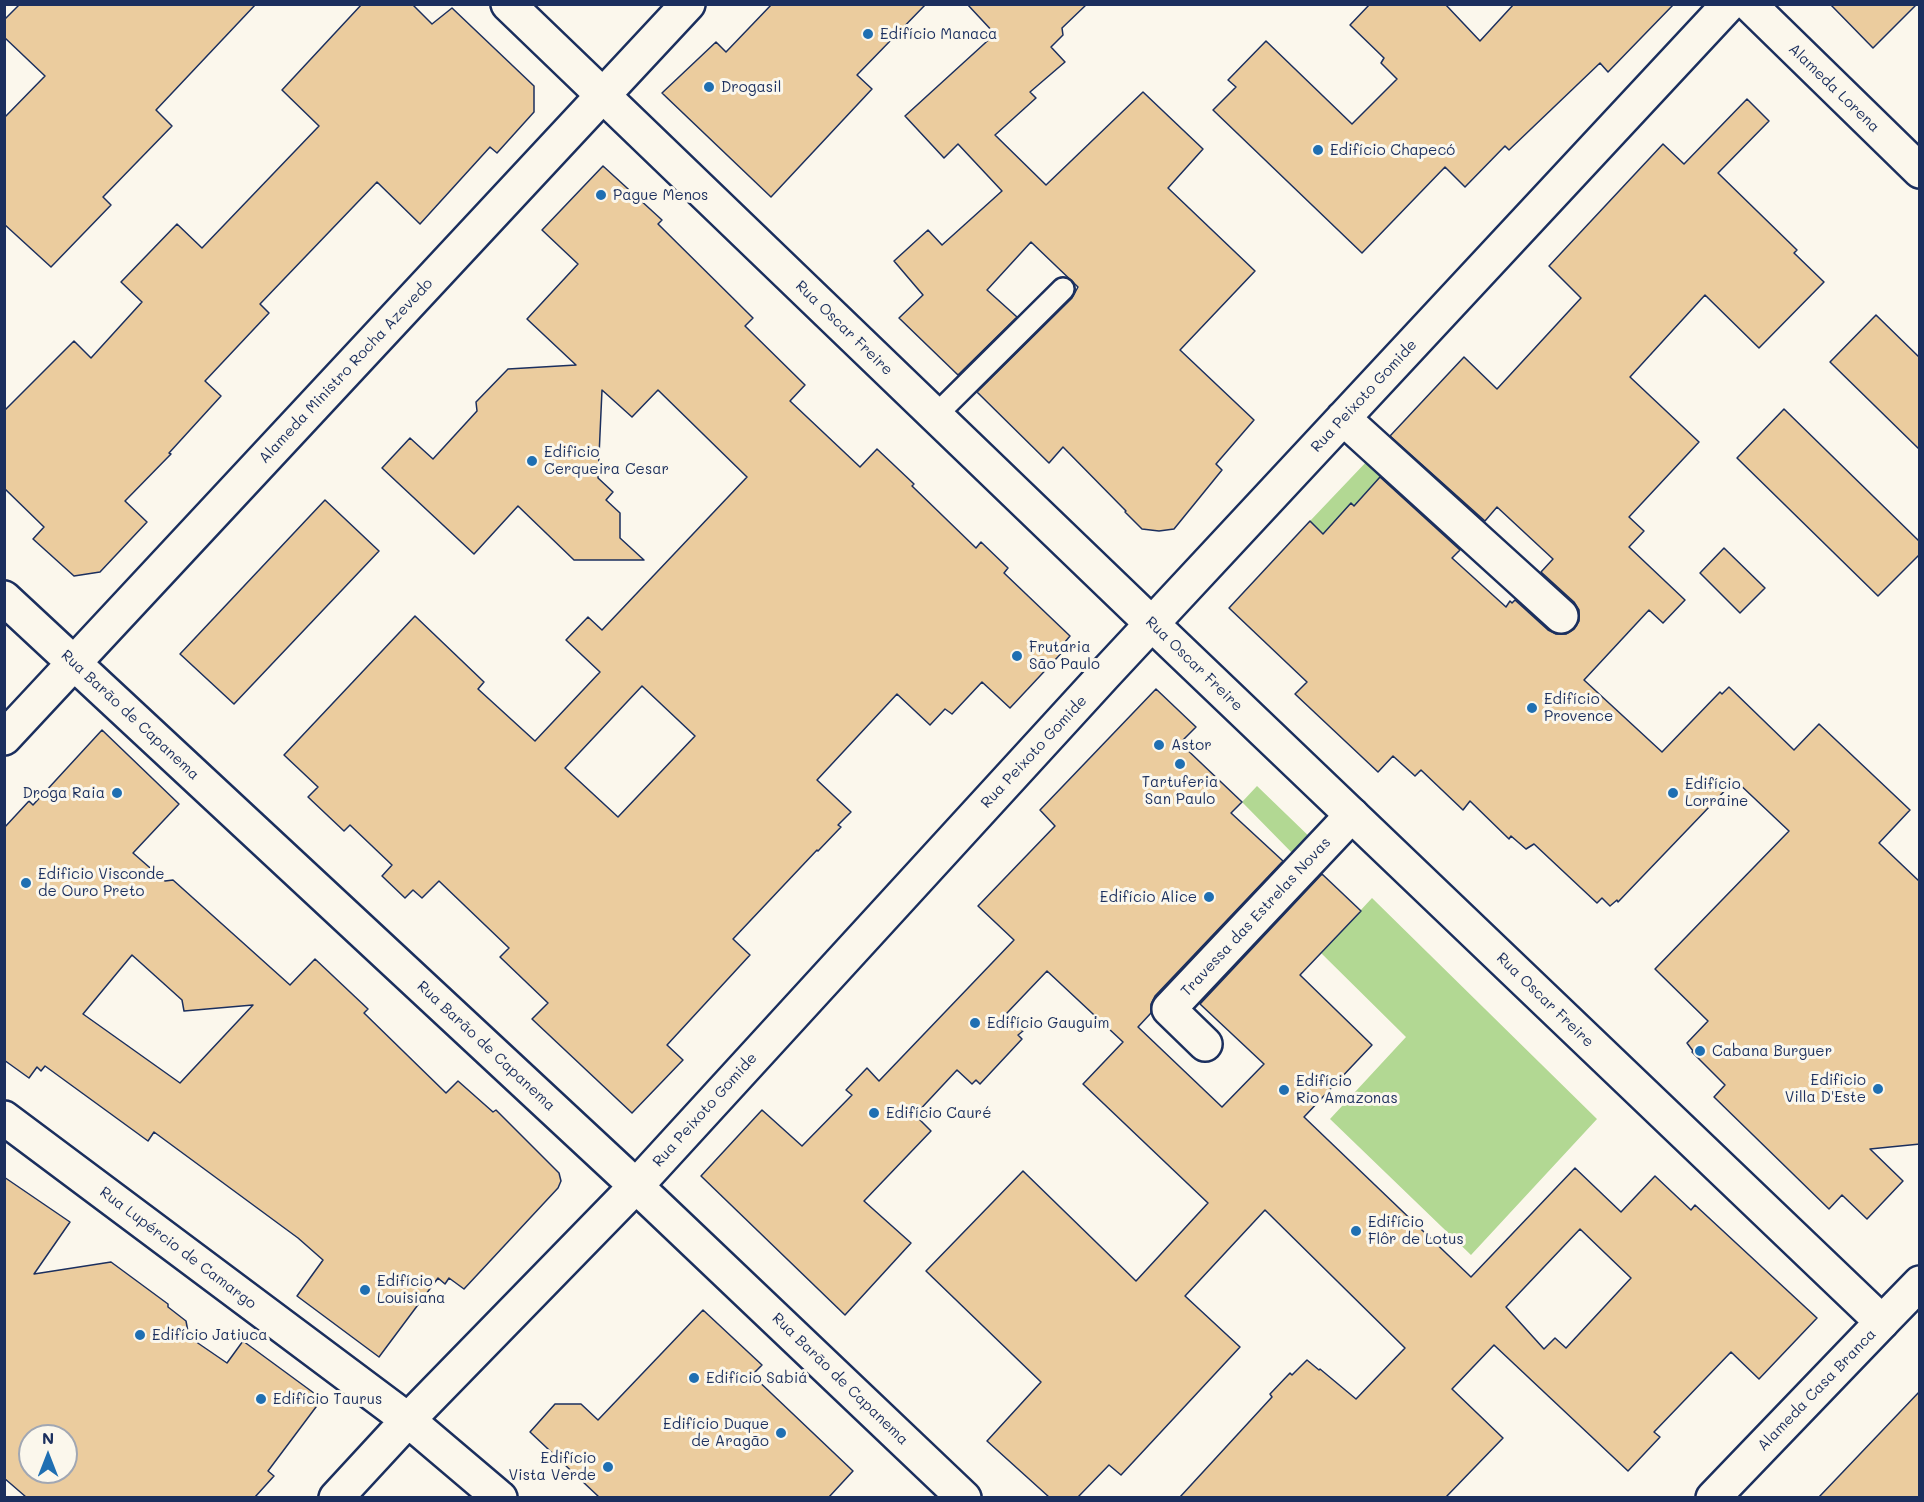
<!DOCTYPE html>
<html>
<head>
<meta charset="utf-8">
<style>
	body { margin:0 }
	#map { position:relative; width:1924px; height:1502px; overflow:hidden; background:#fbf7ec; font-family:Mali,sans-serif }
	canvas { display:block }
	.frame { position:absolute; inset:0; border:6px solid #1b2f5e; pointer-events:none }
	.north { position:absolute; left:18px; top:1424px; width:60px; height:60px; box-sizing:border-box; background:#fbf7ec; border:2px solid #a1a7b3; border-radius:50%; rotate:0deg; font-size:16px; font-weight:700; line-height:24px; text-align:center; color:#1b2f5e }
	.north::after { content:''; display:block; margin:auto; width:21px; height:27px; background:#1f6fb2; clip-path:polygon(50% 0,100% 100%,50% 72%,0 100%) }
</style>
</head>
<body>
<div id="map">
<canvas width="1924" height="1502"></canvas>
<div class="frame"></div>
<div class="north">N</div>
</div>
<script>
const context = document.querySelector('canvas').getContext('2d');
context.lineJoin = 'round';
function fill(path, color) { context.fillStyle = color; context.fill(path, 'evenodd'); }
function trace(path, color, width, dash) { context.strokeStyle = color; context.lineWidth = width; context.lineCap = dash ? 'butt' : 'round'; context.setLineDash(dash || []); context.stroke(path); }
function drawText(font, color, halo, rows, align = 'center') {
  context.font = font + ' Mali,sans-serif'; context.lineWidth = 6; context.setLineDash([]); context.textBaseline = 'middle'; context.strokeStyle = halo; context.fillStyle = color; for (const [text, x, y, turn = 0] of rows) {
    context.save(); context.translate(x, y); context.rotate((+turn || 0) * Math.PI / 180); context.textAlign = isNaN(turn) ? turn : align; if (halo) context.strokeText(text, 0, 0); context.fillText(text, 0, 0); context.restore();
  }
}
const green = new Path2D(`
	M 1369,459 L 1384,473 L 1327,537 L 1310,521 Z
	M 1257,786 L 1316,843 L 1299,860 L 1242,802 Z
	M 1372,898 L 1597,1119 L 1471,1255 L 1330,1119 L 1406,1037 L 1321,953 Z`);
const building = new Path2D(`
	M 20,4 L 256,4 L 156,110 L 172,126 L 103,197 L 111,205 L 51,267 L 4,224 L 4,118 L 45,76 L 4,37 L 4,20 Z
	M 362,4 L 412,4 L 432,24 L 452,8 L 534,86 L 534,112 L 497,153 L 490,147 L 420,224 L 377,182 L 260,304 L 269,313 L 205,381 L 221,396 L 169,453 L 171,454 L 125,501 L 147,522 L 100,572 L 74,576 L 33,539 L 44,527 L 4,488 L 4,411 L 74,341 L 91,358 L 142,302 L 121,282 L 177,224 L 202,248 L 319,126 L 282,90 Z
	M 772,4 L 926,4 L 857,75 L 872,89 L 771,197 L 662,93 L 716,42 L 726,52 Z
	M 967,4 L 1087,4 L 1062,28 L 1063,35 L 1051,47 L 1065,62 L 1030,92 L 1036,98 L 995,135 L 1046,185 L 1143,92 L 1203,149 L 1168,188 L 1255,271 L 1180,350 L 1254,420 L 1216,464 L 1222,470 L 1174,529 L 1159,531 L 1142,529 L 1125,512 L 1126,511 L 1063,447 L 1049,463 L 977,392 L 1072,298 L 1078,287 L 1031,242 L 987,290 L 1017,317 L 958,375 L 899,318 L 923,295 L 894,261 L 928,230 L 942,245 L 1002,191 L 958,144 L 944,158 L 905,116 L 995,34 Z
	M 1370,4 L 1445,4 L 1480,41 L 1514,4 L 1674,4 L 1608,72 L 1600,63 L 1509,150 L 1505,146 L 1465,187 L 1445,167 L 1362,253 L 1213,110 L 1236,87 L 1228,80 L 1266,41 L 1352,124 L 1397,79 L 1381,63 L 1384,58 L 1350,25 Z
	M 1830,4 L 1917,4 L 1873,48 Z
	M 1747,99 L 1769,121 L 1718,173 L 1797,250 L 1794,253 L 1824,282 L 1759,348 L 1705,295 L 1630,377 L 1699,442 L 1629,517 L 1644,531 L 1629,547 L 1685,600 L 1663,623 L 1649,610 L 1584,680 L 1662,752 L 1720,692 L 1722,694 L 1729,687 L 1794,750 L 1819,724 L 1910,810 L 1879,843 L 1920,882 L 1920,1144 L 1870,1149 L 1903,1181 L 1867,1219 L 1842,1195 L 1829,1209 L 1714,1097 L 1725,1085 L 1692,1052 L 1693,1051 L 1687,1043 L 1708,1021 L 1655,969 L 1789,831 L 1735,780 L 1618,902 L 1617,900 L 1610,906 L 1602,898 L 1597,903 L 1534,844 L 1526,849 L 1511,836 L 1509,839 L 1470,801 L 1463,810 L 1421,770 L 1415,776 L 1393,756 L 1378,772 L 1295,694 L 1307,682 L 1229,608 L 1310,521 L 1323,534 L 1351,503 L 1354,506 L 1380,477 L 1460,550 L 1452,558 L 1506,607 L 1510,601 L 1512,603 L 1515,600 L 1548,630 L 1556,634 L 1566,634 L 1574,629 L 1579,621 L 1579,610 L 1574,602 L 1541,572 L 1553,559 L 1497,507 L 1485,521 L 1390,436 L 1464,357 L 1497,389 L 1581,298 L 1549,266 L 1663,144 L 1684,164 Z
	M 603,166 L 662,220 L 658,224 L 753,318 L 745,326 L 805,385 L 790,401 L 860,467 L 877,449 L 914,484 L 912,486 L 976,548 L 981,542 L 1008,568 L 1004,573 L 1070,636 L 1065,642 L 1069,645 L 1010,708 L 982,682 L 952,714 L 945,709 L 930,725 L 897,694 L 817,780 L 851,812 L 838,825 L 841,827 L 818,851 L 817,850 L 733,939 L 750,955 L 667,1045 L 683,1060 L 632,1113 L 532,1019 L 548,1003 L 500,957 L 509,948 L 439,881 L 422,898 L 413,890 L 405,898 L 382,876 L 392,865 L 350,825 L 344,831 L 308,797 L 318,787 L 284,755 L 415,616 L 484,682 L 478,689 L 535,741 L 600,672 L 566,640 L 588,617 L 602,630 L 747,477 L 658,390 L 632,417 L 602,390 L 598,478 L 613,492 L 606,500 L 620,513 L 620,538 L 644,560 L 574,560 L 518,506 L 474,554 L 382,468 L 410,438 L 433,459 L 477,411 L 476,402 L 508,369 L 576,365 L 527,319 L 578,264 L 542,230 ZM 642,686 L 695,736 L 618,817 L 565,768 Z
	M 1876,315 L 1920,358 L 1920,450 L 1830,362 Z
	M 1784,409 L 1920,542 L 1920,554 L 1878,596 L 1737,458 Z
	M 325,500 L 379,551 L 234,704 L 180,654 Z
	M 1724,548 L 1765,588 L 1740,613 L 1700,573 Z
	M 1156,689 L 1196,727 L 1180,743 L 1242,802 L 1231,813 L 1283,861 L 1155,996 L 1151,1004 L 1151,1013 L 1138,1027 L 1222,1107 L 1264,1064 L 1200,1004 L 1322,874 L 1361,911 L 1300,975 L 1372,1045 L 1304,1117 L 1471,1277 L 1575,1168 L 1621,1212 L 1655,1176 L 1691,1210 L 1695,1205 L 1817,1318 L 1759,1379 L 1731,1352 L 1654,1432 L 1660,1437 L 1628,1471 L 1494,1345 L 1452,1389 L 1503,1438 L 1446,1497 L 1180,1497 L 1272,1397 L 1270,1394 L 1290,1373 L 1292,1375 L 1307,1360 L 1319,1370 L 1320,1369 L 1356,1399 L 1405,1348 L 1265,1210 L 1185,1296 L 1240,1347 L 1121,1475 L 1109,1465 L 1078,1497 L 1049,1497 L 987,1441 L 1041,1382 L 926,1271 L 1023,1171 L 1136,1281 L 1208,1203 L 1083,1084 L 1123,1042 L 1047,971 L 1006,1014 L 1023,1031 L 1018,1035 L 1022,1039 L 980,1084 L 976,1080 L 972,1084 L 957,1070 L 915,1115 L 931,1131 L 864,1201 L 911,1243 L 845,1315 L 701,1176 L 762,1110 L 802,1146 L 852,1095 L 846,1090 L 867,1068 L 879,1081 L 1014,940 L 978,906 L 1055,826 L 1040,810 ZM 1580,1229 L 1631,1278 L 1566,1348 L 1555,1338 L 1544,1349 L 1506,1307 Z
	M 102,730 L 179,804 L 133,853 L 165,881 L 173,880 L 290,985 L 315,959 L 368,1009 L 364,1013 L 446,1093 L 458,1081 L 493,1112 L 496,1110 L 559,1173 L 561,1181 L 558,1188 L 464,1289 L 449,1278 L 445,1284 L 438,1278 L 379,1357 L 297,1296 L 323,1260 L 298,1238 L 154,1132 L 148,1141 L 45,1066 L 41,1071 L 37,1067 L 29,1078 L 4,1060 L 4,828 L 29,801 L 33,805 ZM 132,955 L 182,1000 L 184,1011 L 253,1005 L 180,1083 L 83,1014 Z
	M 4,1177 L 70,1222 L 34,1274 L 111,1262 L 168,1304 L 168,1307 L 186,1321 L 189,1337 L 227,1363 L 243,1341 L 322,1399 L 268,1471 L 274,1476 L 255,1497 L 26,1497 L 4,1478 ZM 30,1436 L 66,1436 L 66,1472 L 30,1472 Z
	M 703,1310 L 762,1365 L 752,1375 L 853,1471 L 829,1497 L 599,1497 L 530,1432 L 555,1404 L 581,1404 L 598,1420 Z
	M 1920,1391 L 1920,1497 L 1819,1497 Z`);
const service = new Path2D(`
	M 935,416 L 1063,289`);
const minor = new Path2D(`
	M 1749,4 L 1920,171
	M 1343,418 L 1561,616
	M 4,598 L 636,1186 L 964,1498
	M 4,738 L 688,4
	M 1205,1044 L 1169,1009 L 1352,815
	M 4,1118 L 408,1420 L 500,1498
	M 1882,1322 L 1920,1283
	M 336,1498 L 408,1420 L 636,1186 L 1105,674 L 1729,4`);
const tertiary = new Path2D(`
	M 508,4 L 1152,624 L 1882,1322 L 1713,1498`);
const markers = [
	[868,34,6,"#1f6fb2"],
	[709,87,6,"#1f6fb2"],
	[1318,150,6,"#1f6fb2"],
	[601,195,6,"#1f6fb2"],
	[532,461,6,"#1f6fb2"],
	[1017,656,6,"#1f6fb2"],
	[1532,708,6,"#1f6fb2"],
	[1159,745,6,"#1f6fb2"],
	[1180,764,6,"#1f6fb2"],
	[117,793,6,"#1f6fb2"],
	[1673,793,6,"#1f6fb2"],
	[26,883,6,"#1f6fb2"],
	[1209,897,6,"#1f6fb2"],
	[975,1023,6,"#1f6fb2"],
	[1700,1051,6,"#1f6fb2"],
	[1878,1089,6,"#1f6fb2"],
	[1284,1090,6,"#1f6fb2"],
	[874,1113,6,"#1f6fb2"],
	[1356,1231,6,"#1f6fb2"],
	[365,1290,6,"#1f6fb2"],
	[140,1335,6,"#1f6fb2"],
	[694,1378,6,"#1f6fb2"],
	[261,1399,6,"#1f6fb2"],
	[781,1433,6,"#1f6fb2"],
	[608,1467,6,"#1f6fb2"]
];
const poiNames = [
	["Edifício Manaca",880,34],
	["Drogasil",721,87],
	["Edifício Chapecó",1330,150],
	["Pague Menos",613,195],
	["Edificio",544,452],
	["Cerqueira Cesar",544,469],
	["Frutaria",1029,647],
	["São Paulo",1029,664],
	["Edifício",1544,699],
	["Provence",1544,716],
	["Astor",1171,745],
	["Tartuferia",1180,782,"center"],
	["San Paulo",1180,799,"center"],
	["Edifício",1685,784],
	["Lorraine",1685,801],
	["Droga Raia",105,793,"right"],
	["Edificio Visconde",38,874],
	["de Ouro Preto",38,891],
	["Edifício Alice",1197,897,"right"],
	["Edifício Gauguim",987,1023],
	["Cabana Burguer",1712,1051],
	["Edificio",1866,1080,"right"],
	["Villa D'Este",1866,1097,"right"],
	["Edifício",1296,1081],
	["Rio Amazonas",1296,1098],
	["Edifício Cauré",886,1113],
	["Edifício",1368,1222],
	["Flôr de Lotus",1368,1239],
	["Edifício",377,1281],
	["Louisiana",377,1298],
	["Edifício Jatiuca",152,1335],
	["Edifício Sabiá",706,1378],
	["Edifício Taurus",273,1399],
	["Edifício Duque",769,1424,"right"],
	["de Aragão",769,1441,"right"],
	["Edifício",596,1458,"right"],
	["Vista Verde",596,1475,"right"]
];
const streetNames = [
	["Alameda Lorena",1834,88,44],
	["Rua Oscar Freire",844,328,44],
	["Alameda Ministro Rocha Azevedo",346,371,-47],
	["Rua Peixoto Gomide",1364,396,-47],
	["Rua Oscar Freire",1194,664,44],
	["Rua Barão de Capanema",130,715,43],
	["Rua Peixoto Gomide",1034,752,-47],
	["Travessa das Estrelas Novas",1256,917,-47],
	["Rua Oscar Freire",1545,1000,44],
	["Rua Barão de Capanema",486,1046,43],
	["Rua Peixoto Gomide",705,1110,-48],
	["Rua Lupércio de Camargo",178,1248,37],
	["Rua Barão de Capanema",840,1379,44],
	["Alameda Casa Branca",1817,1390,-46]
];
fill(green, '#b2d893');
fill(building, '#ebcc9e');
trace(building, '#1b2f5e', 1.5);
trace(service, '#1b2f5e', 26);
trace(minor, '#1b2f5e', 38);
trace(tertiary, '#1b2f5e', 38);
trace(service, '#fbf7ec', 21);
trace(minor, '#fbf7ec', 33);
trace(tertiary, '#fbf7ec', 33);
for (const [x, y, r, color] of markers) { const dot = new Path2D(); dot.arc(x, y, r, 0, 2 * Math.PI); context.fillStyle = color; context.fill(dot); trace(dot, '#fbf7ec', 2); }
drawText('15px', '#1b2f5e', '#fbf7ec', poiNames, 'left');
drawText('15px', '#1b2f5e', '#fbf7ec', streetNames);
</script>
</body>
</html>
